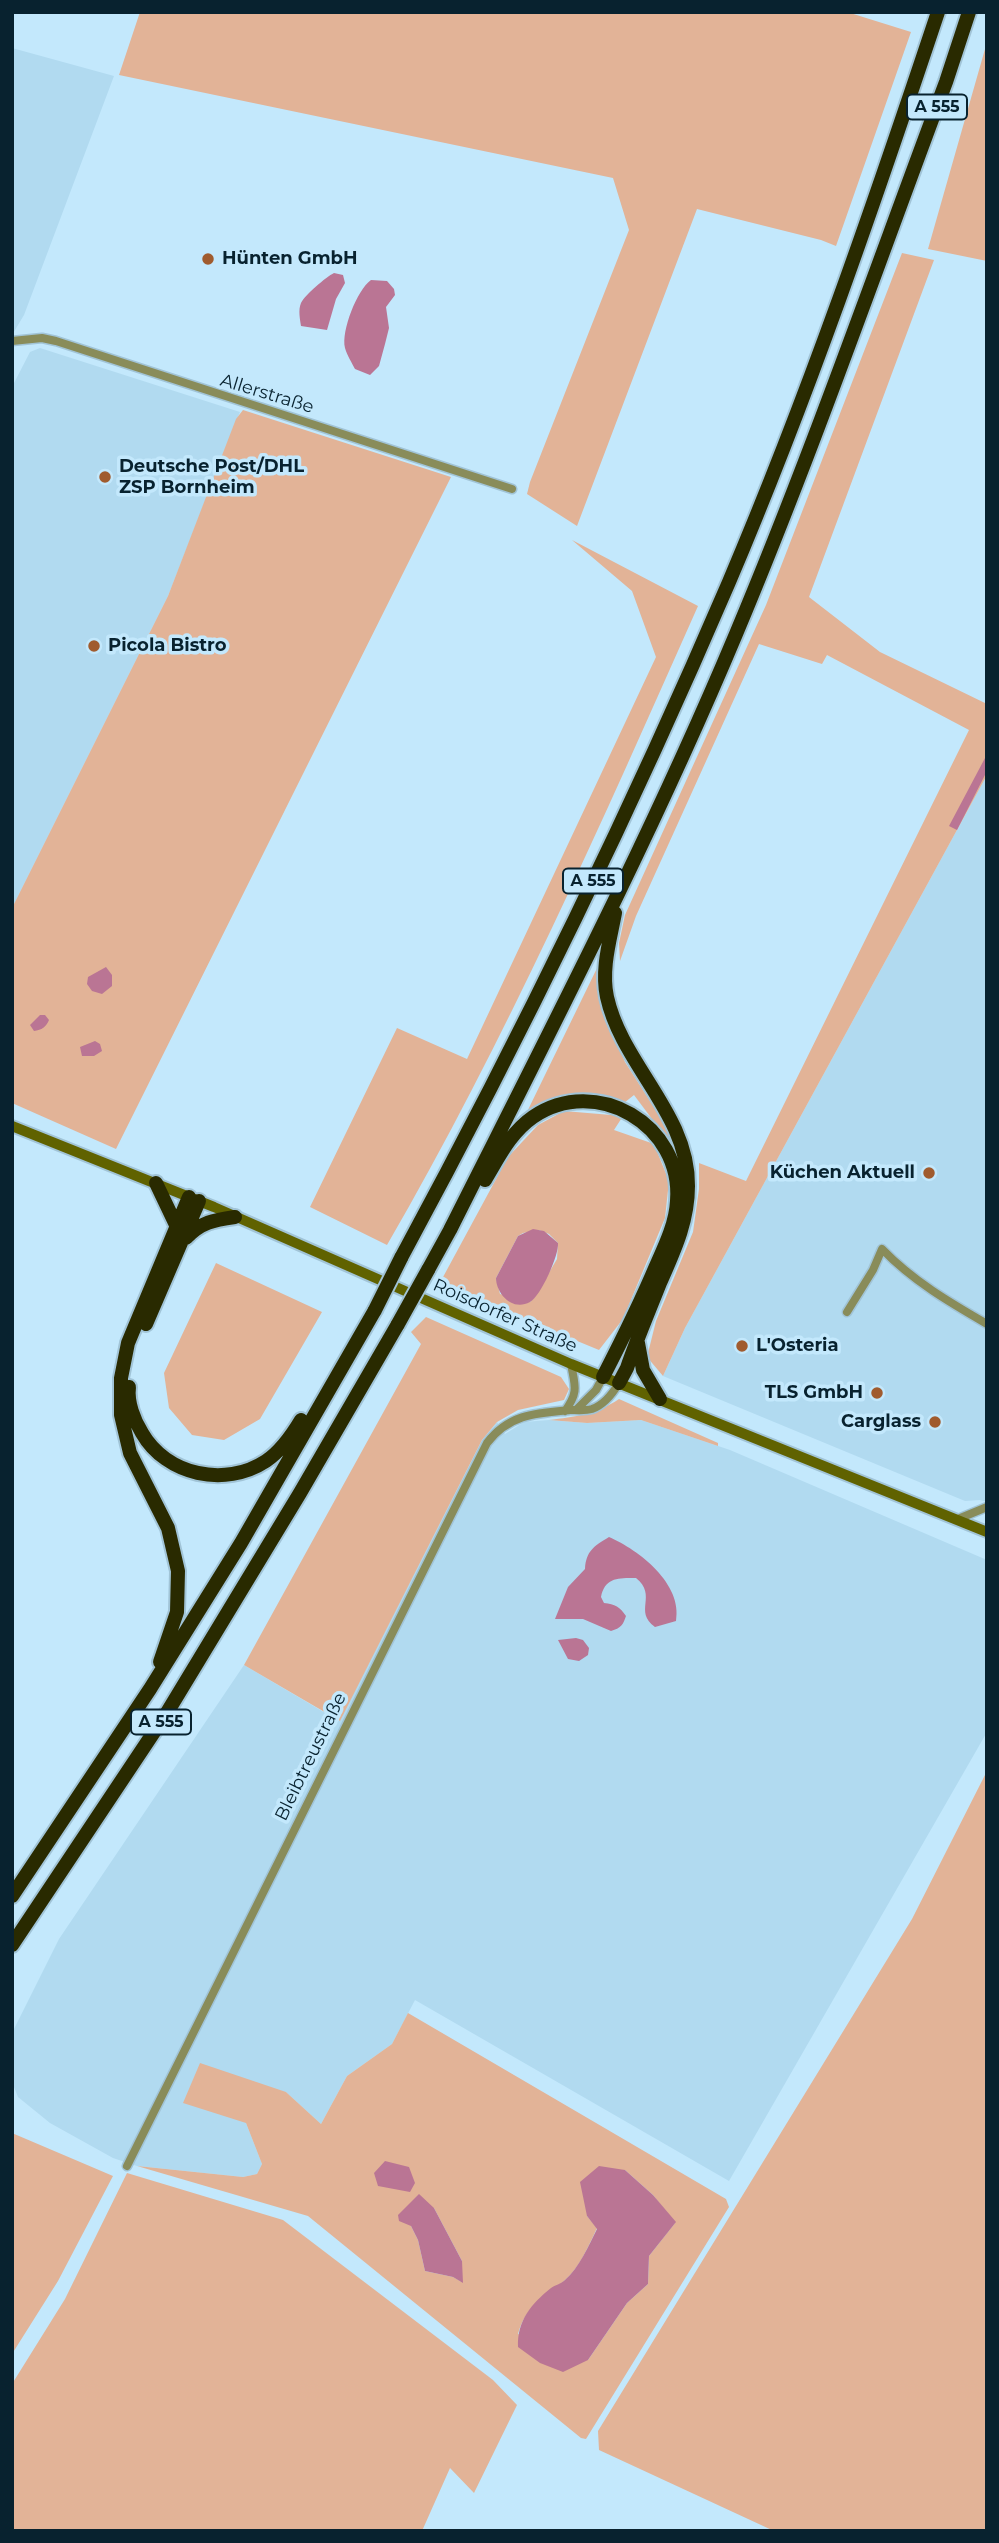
<!DOCTYPE html>
<html>
<head>
<meta charset="utf-8">
<style>
	body { margin:0 }
	#map { position:relative; width:999px; height:2543px; overflow:hidden; background:#c3e8fc; font-family:Montserrat,sans-serif }
	canvas { display:block }
	.frame { position:absolute; inset:0; border:14px solid #08222f; pointer-events:none }
</style>
</head>
<body>
<div id="map">
<canvas width="999" height="2543"></canvas>
<div class="frame"></div>
</div>
<script>
const context = document.querySelector('canvas').getContext('2d');
context.lineJoin = 'round';
function fill(path, color) { context.fillStyle = color; context.fill(path, 'evenodd'); }
function trace(path, color, width, dash) { context.strokeStyle = color; context.lineWidth = width; context.lineCap = dash ? 'butt' : 'round'; context.setLineDash(dash || []); context.stroke(path); }
function drawText(font, color, halo, rows, align = 'center') {
  context.font = font + ' Montserrat,sans-serif'; context.lineWidth = 7; context.setLineDash([]); context.textBaseline = 'middle'; context.strokeStyle = halo; context.fillStyle = color; for (const [text, x, y, turn = 0] of rows) {
    context.save(); context.translate(x, y); context.rotate((+turn || 0) * Math.PI / 180); context.textAlign = isNaN(turn) ? turn : align; if (halo) context.strokeText(text, 0, 0); context.fillText(text, 0, 0); context.restore();
  }
}
const built = new Path2D(`
	M 12,48 L 114,76 L 24,315 L 12,335 Z
	M 40,348 L 240,412 L 168,596 L 12,908 L 12,387 L 30,352 Z
	M 987,775 L 987,1502 L 980,1500 L 965,1501 L 663,1376 L 685,1328 Z
	M 549,1420 L 587,1423 L 641,1420 L 730,1450 L 987,1560 L 987,1732 L 729,2181 L 415,2000 L 392,2044 L 347,2076 L 321,2124 L 286,2092 L 246,2123 L 262,2164 L 257,2174 L 243,2177 L 137,2166 L 113,2158 L 50,2123 L 18,2097 L 12,2082 L 12,2033 L 59,1939 L 244,1665 L 339,1721 L 482,1440 L 497,1422 L 505,1434 L 524,1422 Z`);
const green = new Path2D(`
	M 140,12 L 847,12 L 911,32 L 836,246 L 821,240 L 697,209 L 577,526 L 527,494 L 530,482 L 629,230 L 613,178 L 119,75 Z
	M 987,42 L 987,261 L 928,249 Z
	M 902,253 L 934,260 L 809,597 L 880,652 L 987,704 L 987,775 L 685,1328 L 663,1376 L 647,1357 L 656,1321 L 693,1232 L 699,1189 L 699,1163 L 746,1181 L 969,730 L 827,655 L 822,664 L 759,644 L 636,916 L 620,961 L 619,943 L 625,915 L 766,605 Z
	M 243,410 L 451,477 L 116,1149 L 12,1103 L 12,908 L 168,596 L 236,419 Z
	M 572,540 L 698,606 C 602,822 506,1040 387,1245 L 310,1207 L 397,1028 L 467,1059 L 656,657 L 632,591 Z
	M 600,962 L 603,1011 L 625,1062 L 669,1131 L 677,1154 L 673,1158 L 664,1135 L 634,1095 L 624,1103 L 602,1099 L 525,1116 Z
	M 564,1111 L 623,1116 L 614,1130 L 654,1144 L 669,1181 L 665,1218 L 623,1319 L 599,1350 L 468,1296 L 436,1290 L 508,1157 L 538,1125 ZM 539,1230 L 549,1234 L 558,1243 L 557,1259 L 534,1298 L 530,1302 L 500,1294 L 496,1278 L 518,1236 L 523,1233 Z
	M 216,1263 L 322,1312 L 260,1419 L 224,1440 L 192,1435 L 169,1408 L 164,1373 Z
	M 426,1317 L 561,1377 L 569,1389 L 564,1400 L 518,1410 L 497,1422 L 482,1440 L 340,1721 L 244,1665 L 421,1344 L 411,1332 Z
	M 619,1399 L 718,1443 L 718,1446 L 641,1420 L 587,1423 L 549,1420 C 575,1417 597,1414 619,1399 Z
	M 987,1771 L 987,2531 L 774,2531 L 599,2450 L 598,2431 L 912,1919 Z
	M 408,2013 L 726,2199 L 729,2207 L 586,2439 L 581,2438 L 308,2216 L 137,2166 L 243,2177 L 257,2174 L 262,2164 L 246,2123 L 183,2103 L 200,2063 L 286,2092 L 321,2124 L 347,2076 L 392,2044 ZM 625,2170 L 653,2195 L 675,2223 L 649,2256 L 648,2284 L 627,2303 L 588,2360 L 518,2334 C 525,2307 544,2297 564,2281 C 579,2269 589,2245 597,2228 L 587,2216 ZM 434,2208 L 462,2261 L 462,2282 L 453,2277 L 425,2271 L 418,2240 L 411,2226 Z
	M 12,2133 L 113,2176 L 58,2281 L 12,2354 Z
	M 127,2173 L 283,2220 L 493,2380 L 517,2405 L 474,2493 L 450,2468 L 422,2531 L 12,2531 L 12,2384 L 65,2299 Z`);
const water = new Path2D(`
	M 334,273 L 343,275 L 345,283 L 336,299 L 327,330 L 301,326 C 300,319 298,310 301,303 C 305,295 326,277 334,273 Z
	M 371,280 L 387,281 L 394,289 L 395,295 L 386,307 L 389,328 L 385,344 L 379,366 L 370,375 L 355,369 C 352,363 347,355 345,348 C 341,331 357,290 371,280 Z
	M 985,758 L 987,759 L 987,771 L 957,830 L 949,826 Z
	M 106,967 L 112,975 L 112,986 L 102,994 L 92,991 L 87,984 L 88,977 Z
	M 40,1015 L 45,1015 L 49,1020 C 46,1027 42,1030 34,1031 L 30,1025 Z
	M 95,1041 L 100,1044 L 102,1051 L 94,1056 L 82,1056 L 80,1047 Z
	M 533,1229 L 544,1231 L 558,1243 C 559,1255 541,1296 530,1302 C 512,1312 496,1293 496,1278 L 518,1236 Z
	M 609,1537 C 639,1550 683,1584 676,1621 L 655,1627 C 633,1611 658,1596 636,1578 C 619,1578 605,1577 601,1597 L 604,1603 C 615,1604 620,1607 626,1616 C 623,1625 621,1628 611,1631 L 583,1619 L 555,1619 L 568,1587 L 585,1569 C 586,1551 594,1546 609,1537 Z
	M 576,1638 L 583,1640 L 589,1648 L 588,1655 L 579,1661 L 568,1659 L 558,1640 Z
	M 385,2161 L 409,2167 L 415,2183 L 410,2192 L 378,2186 L 374,2173 Z
	M 599,2166 L 625,2170 L 653,2195 L 676,2222 L 649,2256 L 648,2284 L 627,2303 L 588,2360 L 563,2372 L 540,2363 L 518,2347 C 517,2321 531,2304 551,2288 C 555,2285 561,2284 565,2280 C 579,2268 589,2245 597,2229 L 587,2216 L 580,2182 Z
	M 419,2194 L 434,2208 L 462,2261 L 463,2283 L 453,2277 L 425,2271 L 418,2240 L 411,2226 L 399,2221 L 398,2215 Z`);
const minor = new Path2D(`
	M 12,341 L 42,338 L 56,341 L 512,489
	M 847,1312 L 873,1270 L 882,1249 C 913,1281 949,1302 987,1324
	M 576,1410 L 596,1390 L 603,1377
	M 565,1411 C 579,1392 575,1386 571,1364
	M 958,1519 L 987,1507
	M 127,2166 L 487,1443 C 509,1414 536,1413 570,1410 C 576,1410 585,1411 592,1409 C 604,1405 613,1393 619,1383`);
const secondary = new Path2D(`
	M 12,1126 L 214,1207 L 571,1364 L 987,1532`);
const motorway = new Path2D(`
	M 615,913 C 610,940 601,969 607,997 C 622,1065 689,1114 688,1186 C 688,1222 674,1251 660,1283 C 649,1311 637,1339 627,1368 L 619,1383
	M 485,1180 C 499,1157 510,1133 533,1117 C 596,1074 683,1125 677,1201 C 676,1223 665,1246 656,1266 C 640,1304 622,1340 603,1377
	M 156,1183 L 176,1225
	M 186,1238 C 201,1222 214,1220 235,1217
	M 401,1258 C 520,1038 630,813 729,582 C 808,396 874,204 938,12
	M 428,1270 L 450,1230 C 549,1033 651,837 736,634 C 812,453 877,266 946,82 L 969,12
	M 146,1324 L 199,1201
	M 638,1343 L 643,1370 L 660,1399
	M 129,1387 C 127,1402 134,1420 142,1433 C 166,1475 225,1488 266,1461 C 281,1451 292,1435 301,1420
	M 160,1662 L 177,1612 L 178,1571 L 168,1528 L 130,1453 L 121,1415 L 121,1378 L 128,1343 L 189,1197
	M 12,1896 L 150,1689 L 241,1543 L 375,1310
	M 12,1945 L 168,1711 L 300,1493 L 398,1324`);
const motorwayBridge = new Path2D(`
	M 375,1310 L 401,1258
	M 398,1324 L 428,1270`);
const markers = [
	[208,259,7,"#a05b2e"],
	[105,477,7,"#a05b2e"],
	[94,646,7,"#a05b2e"],
	[929,1173,7,"#a05b2e"],
	[742,1346,7,"#a05b2e"],
	[877,1393,7,"#a05b2e"],
	[935,1422,7,"#a05b2e"]
];
const shields = [
	[937,107,60],
	[593,881,60],
	[161,1722,60]
];
const shieldNames = [
	["A 555",937,107],
	["A 555",593,881],
	["A 555",161,1722]
];
const poiNames = [
	["Hünten GmbH",222,259],
	["Deutsche Post/DHL",119,467],
	["ZSP Bornheim",119,488],
	["Picola Bistro",108,646],
	["Küchen Aktuell",915,1173,"right"],
	["L'Osteria",756,1346],
	["TLS GmbH",863,1393,"right"],
	["Carglass",921,1422,"right"]
];
const streetNames = [
	["Allerstraße",267,394,17],
	["Roisdorfer Straße",505,1316,24],
	["Bleibtreustraße",311,1757,-64]
];
fill(built, '#b1daf0');
fill(green, '#e2b397');
fill(water, '#ba7594');
trace(minor, '#a1c4d7', 11);
trace(secondary, '#a1c4d7', 14);
trace(motorway, '#a1c4d7', 18);
trace(minor, '#898c5a', 8);
trace(secondary, '#606200', 10);
trace(motorway, '#292a00', 14);
trace(motorwayBridge, '#a1c4d7', 18, []);
trace(motorwayBridge, '#292a00', 14);
for (const [x, y, r, color] of markers) { const dot = new Path2D(); dot.arc(x, y, r, 0, 2 * Math.PI); context.fillStyle = color; context.fill(dot); trace(dot, '#c3e8fc', 2.5); }
for (const [x, y, w] of shields) { const box = new Path2D(); box.roundRect(x - w / 2, y - 12.5, w, 25, 5); context.fillStyle = '#c3e8fc'; context.fill(box); trace(box, '#08222f', 2); }
drawText('bold 16px', '#08222f', null, shieldNames);
drawText('bold 18px', '#08222f', '#c3e8fc', poiNames, 'left');
drawText('18px', '#08222f', '#c3e8fc', streetNames);
</script>
</body>
</html>
